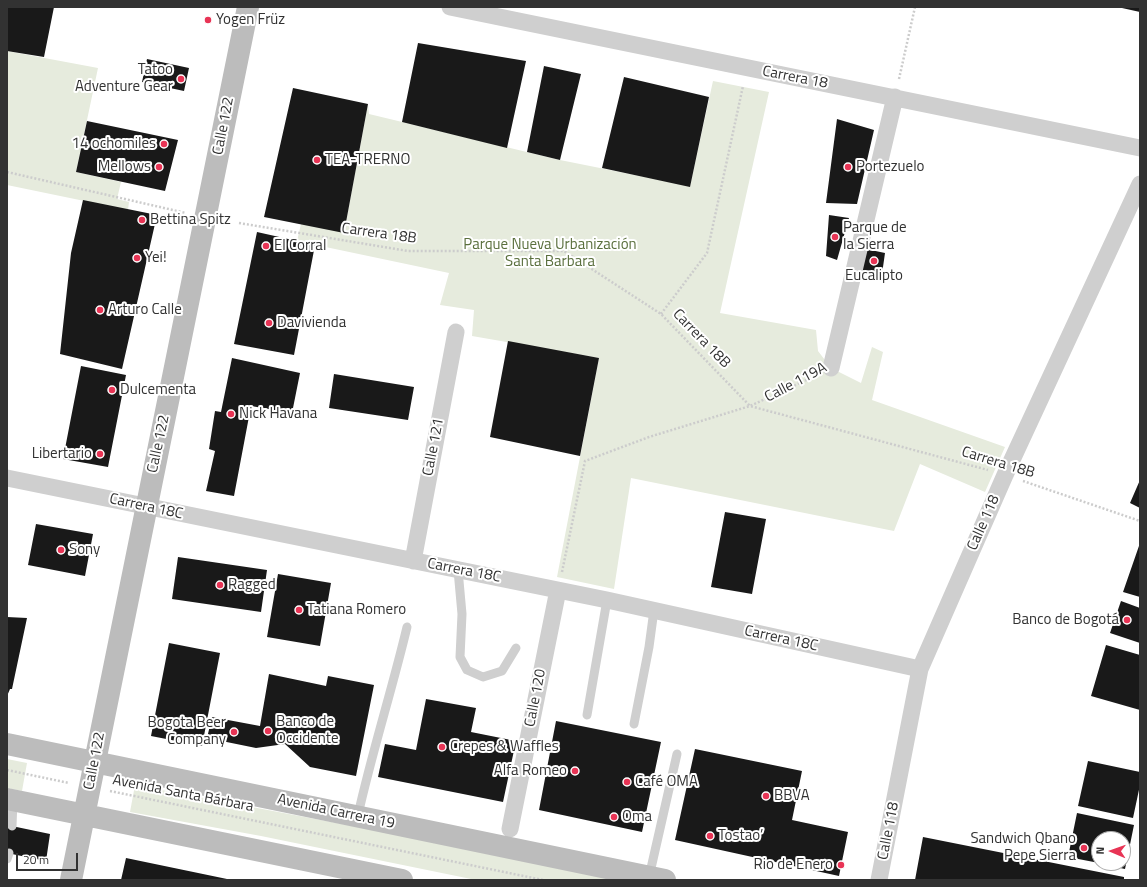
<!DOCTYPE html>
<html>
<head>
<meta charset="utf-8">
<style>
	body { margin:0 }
	#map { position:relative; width:1147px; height:887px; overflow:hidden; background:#fff; font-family:"Titillium Web",sans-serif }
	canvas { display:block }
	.frame { position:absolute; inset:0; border:8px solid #323232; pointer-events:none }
	.north { position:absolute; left:1091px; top:831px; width:40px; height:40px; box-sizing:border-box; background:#fff; border:1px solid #adadad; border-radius:50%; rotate:272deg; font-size:11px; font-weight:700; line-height:16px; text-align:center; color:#323232 }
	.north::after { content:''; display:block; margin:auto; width:14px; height:18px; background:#e83455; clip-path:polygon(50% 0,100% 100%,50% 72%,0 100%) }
	.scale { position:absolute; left:16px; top:853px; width:62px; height:18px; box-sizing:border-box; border:2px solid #323232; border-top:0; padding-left:5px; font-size:12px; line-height:14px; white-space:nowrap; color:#323232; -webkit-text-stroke:3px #fff; paint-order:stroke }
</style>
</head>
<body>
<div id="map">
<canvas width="1147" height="887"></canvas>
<div class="frame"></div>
<div class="north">N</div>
<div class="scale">20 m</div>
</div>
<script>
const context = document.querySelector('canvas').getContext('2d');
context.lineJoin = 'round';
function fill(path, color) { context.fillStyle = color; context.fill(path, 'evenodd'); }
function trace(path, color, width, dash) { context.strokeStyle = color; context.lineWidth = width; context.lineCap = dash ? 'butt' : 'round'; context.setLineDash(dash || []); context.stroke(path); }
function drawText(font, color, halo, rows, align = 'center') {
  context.font = font + ' "Titillium Web",sans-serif'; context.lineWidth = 4; context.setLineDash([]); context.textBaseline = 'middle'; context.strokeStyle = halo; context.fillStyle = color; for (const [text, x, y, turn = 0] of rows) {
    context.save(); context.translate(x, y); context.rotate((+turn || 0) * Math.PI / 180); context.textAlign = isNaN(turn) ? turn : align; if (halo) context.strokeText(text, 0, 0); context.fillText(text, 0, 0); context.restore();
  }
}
const green = new Path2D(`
	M 7,51 L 98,68 L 76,172 L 121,182 L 117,199 L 129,202 L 128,210 L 7,185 Z
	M 713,81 L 769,92 L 720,313 L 816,330 L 818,351 L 831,368 L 861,383 L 872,347 L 883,352 L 872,400 L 1005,447 L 985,492 L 920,464 L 894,531 L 631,478 L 614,589 L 557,577 L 599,358 L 472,336 L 474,310 L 440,305 L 449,273 L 297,241 L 301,224 L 344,232 L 368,104 L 369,114 L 560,160 L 690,186 Z
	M 7,759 L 27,763 L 22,791 L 7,788 Z
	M 135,785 L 427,840 L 617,880 L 476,880 L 261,836 L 130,812 Z`);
const building = new Path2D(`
	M 7,7 L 54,7 L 44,57 L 7,51 Z
	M 1122,7 L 1140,7 L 1140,12 L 1122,8 Z
	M 418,43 L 526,61 L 507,148 L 402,122 Z
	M 147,59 L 189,68 L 184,91 L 142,82 Z
	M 544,66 L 581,74 L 560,160 L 527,152 Z
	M 624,77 L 709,97 L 690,187 L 602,168 Z
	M 293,88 L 368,104 L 344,233 L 264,217 Z
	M 837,119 L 874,130 L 857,204 L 826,203 Z
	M 87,121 L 178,140 L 165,191 L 76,172 Z
	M 83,200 L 157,215 L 122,369 L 60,354 L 71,253 Z
	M 829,215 L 849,218 L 837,260 L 826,256 Z
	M 257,232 L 315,245 L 294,355 L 234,344 Z
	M 866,249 L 885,253 L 882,274 L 862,270 Z
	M 508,341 L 599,358 L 580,456 L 490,437 Z
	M 232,358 L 300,373 L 292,413 L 251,406 L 234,496 L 206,491 L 215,451 L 209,449 L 215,411 L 221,412 Z
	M 81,366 L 126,375 L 108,467 L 63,459 Z
	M 334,374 L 414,387 L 408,420 L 329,408 Z
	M 1140,480 L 1140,508 L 1130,503 Z
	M 725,512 L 766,519 L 752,594 L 711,587 Z
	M 36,524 L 93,534 L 85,576 L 28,565 Z
	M 1140,543 L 1140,597 L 1123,592 Z
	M 178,557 L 267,570 L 261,612 L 172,599 Z
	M 278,574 L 331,583 L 320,646 L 267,637 Z
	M 1121,601 L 1140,608 L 1140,643 L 1110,633 Z
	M 7,617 L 27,618 L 12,689 L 10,689 L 7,696 Z
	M 169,643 L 220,653 L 202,746 L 151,736 Z
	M 1106,645 L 1140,655 L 1140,710 L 1091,696 Z
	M 269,674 L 326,686 L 328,676 L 374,685 L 356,776 L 310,767 L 285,744 L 256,748 L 207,738 L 212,717 L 260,726 Z
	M 426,699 L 476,708 L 471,732 L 516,741 L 503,802 L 378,777 L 385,744 L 416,750 Z
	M 556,721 L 661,742 L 642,832 L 539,810 Z
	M 695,749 L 802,771 L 792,820 L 848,832 L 839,876 L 675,840 Z
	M 1088,761 L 1140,772 L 1140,785 L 1133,818 L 1078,806 Z
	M 1077,813 L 1134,825 L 1125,869 L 1101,864 L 1123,863 L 1123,839 L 1099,839 L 1099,863 L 1068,857 Z
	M 7,825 L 50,834 L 46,861 L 7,853 Z
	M 923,837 L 1124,877 L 1124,880 L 915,880 Z
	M 126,858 L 227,879 L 227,880 L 121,880 Z`);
const path = new Path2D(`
	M 899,79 L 915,7
	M 7,172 L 186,213
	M 239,223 L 408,251 L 564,251 L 661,314 L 750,406 L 988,470
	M 661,314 L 707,253 L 743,86
	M 1023,481 L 1140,521
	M 562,572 L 585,461 L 649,437 L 750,406 L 815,376
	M 7,770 L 69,783
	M 110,791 L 543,880`);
const lane = new Path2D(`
	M 458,570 L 462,614 L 460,657 L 467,670 L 483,677 L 502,671 L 516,648
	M 587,715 L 607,600
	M 634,724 L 649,647 L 654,610
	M 358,815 C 372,752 392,690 407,627
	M 12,826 L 13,800
	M 7,859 L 9,853
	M 649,877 L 677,754`);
const street = new Path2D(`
	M 450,7 L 1140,148
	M 831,368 L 895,97
	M 7,478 L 607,600 L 920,669
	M 413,561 L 456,332
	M 510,829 L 558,590
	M 879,880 L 920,669 L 1005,475 L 1140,184`);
const secondary = new Path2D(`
	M 7,744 L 665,880
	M 7,799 L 402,880
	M 71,880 L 248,7`);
const markers = [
	[208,20,4,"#e83455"],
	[181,79,4,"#e83455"],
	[164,144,4,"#e83455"],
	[317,160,4,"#e83455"],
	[159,167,4,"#e83455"],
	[848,167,4,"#e83455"],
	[142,220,4,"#e83455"],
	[835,237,4,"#e83455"],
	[266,246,4,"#e83455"],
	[137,258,4,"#e83455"],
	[874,261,4,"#e83455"],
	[100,310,4,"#e83455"],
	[269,323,4,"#e83455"],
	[112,390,4,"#e83455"],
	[231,414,4,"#e83455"],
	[100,454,4,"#e83455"],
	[61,550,4,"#e83455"],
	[220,585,4,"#e83455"],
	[299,610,4,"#e83455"],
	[1127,620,4,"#e83455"],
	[268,731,4,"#e83455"],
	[234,732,4,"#e83455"],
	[442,747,4,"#e83455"],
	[575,771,4,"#e83455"],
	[627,782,4,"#e83455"],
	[766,796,4,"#e83455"],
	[614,817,4,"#e83455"],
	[710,836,4,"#e83455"],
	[1084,848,4,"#e83455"],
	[841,865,4,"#e83455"]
];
const poiNames = [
	["Yogen Früz",216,20],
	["Tatoo",173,70,"right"],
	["Adventure Gear",173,87,"right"],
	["14 ochomiles",156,144,"right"],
	["TEA-TRERNO",325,160],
	["Mellows",151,167,"right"],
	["Portezuelo",856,167],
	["Bettina Spitz",150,220],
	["Parque de",843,228],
	["la Sierra",843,245],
	["El Corral",274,246],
	["Yei!",145,258],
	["Eucalipto",874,276,"center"],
	["Arturo Calle",108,310],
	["Davivienda",277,323],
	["Dulcementa",120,390],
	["Nick Havana",239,414],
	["Libertario",92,454,"right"],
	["Sony",69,550],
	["Ragged",228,585],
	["Tatiana Romero",307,610],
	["Banco de Bogotá",1119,620,"right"],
	["Banco de",276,722],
	["Occidente",276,739],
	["Bogota Beer",226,723,"right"],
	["Company",226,740,"right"],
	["Crepes & Waffles",450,747],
	["Alfa Romeo",567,771,"right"],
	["Café OMA",635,782],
	["BBVA",774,796],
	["Oma",622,817],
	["Tostao’",718,836],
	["Sandwich Qbano",1076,839,"right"],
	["Pepe Sierra",1076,856,"right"],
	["Rio de Enero",833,865,"right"]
];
const streetNames = [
	["Carrera 18",795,78,11],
	["Calle 122",224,126,-79],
	["Carrera 18B",379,234,8],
	["Carrera 18B",701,339,46],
	["Calle 119A",796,383,-28],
	["Calle 122",159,444,-78],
	["Calle 121",434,447,-79],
	["Carrera 18B",998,463,17],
	["Carrera 18C",146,507,12],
	["Calle 118",984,523,-66],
	["Carrera 18C",464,571,11],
	["Carrera 18C",781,639,12],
	["Calle 120",536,698,-79],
	["Calle 122",95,761,-79],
	["Avenida Santa Bárbara",183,794,11],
	["Avenida Carrera 19",336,812,12],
	["Calle 118",889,831,-79]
];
const parkNames = [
	["Parque Nueva Urbanización",550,245],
	["Santa Barbara",550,262]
];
fill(green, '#e6ebdd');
fill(building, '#191919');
trace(path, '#ccc', 2.5, [2, 2]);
trace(lane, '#cfcfcf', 9);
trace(street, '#cfcfcf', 17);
trace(secondary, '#bcbcbc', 22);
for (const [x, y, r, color] of markers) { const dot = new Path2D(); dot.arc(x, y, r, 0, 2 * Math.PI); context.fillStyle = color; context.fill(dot); trace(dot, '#fff', 1.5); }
drawText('15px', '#323232', '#fff', poiNames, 'left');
drawText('15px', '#323232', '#fff', streetNames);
drawText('15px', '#5a6f3d', '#fff', parkNames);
</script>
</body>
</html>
